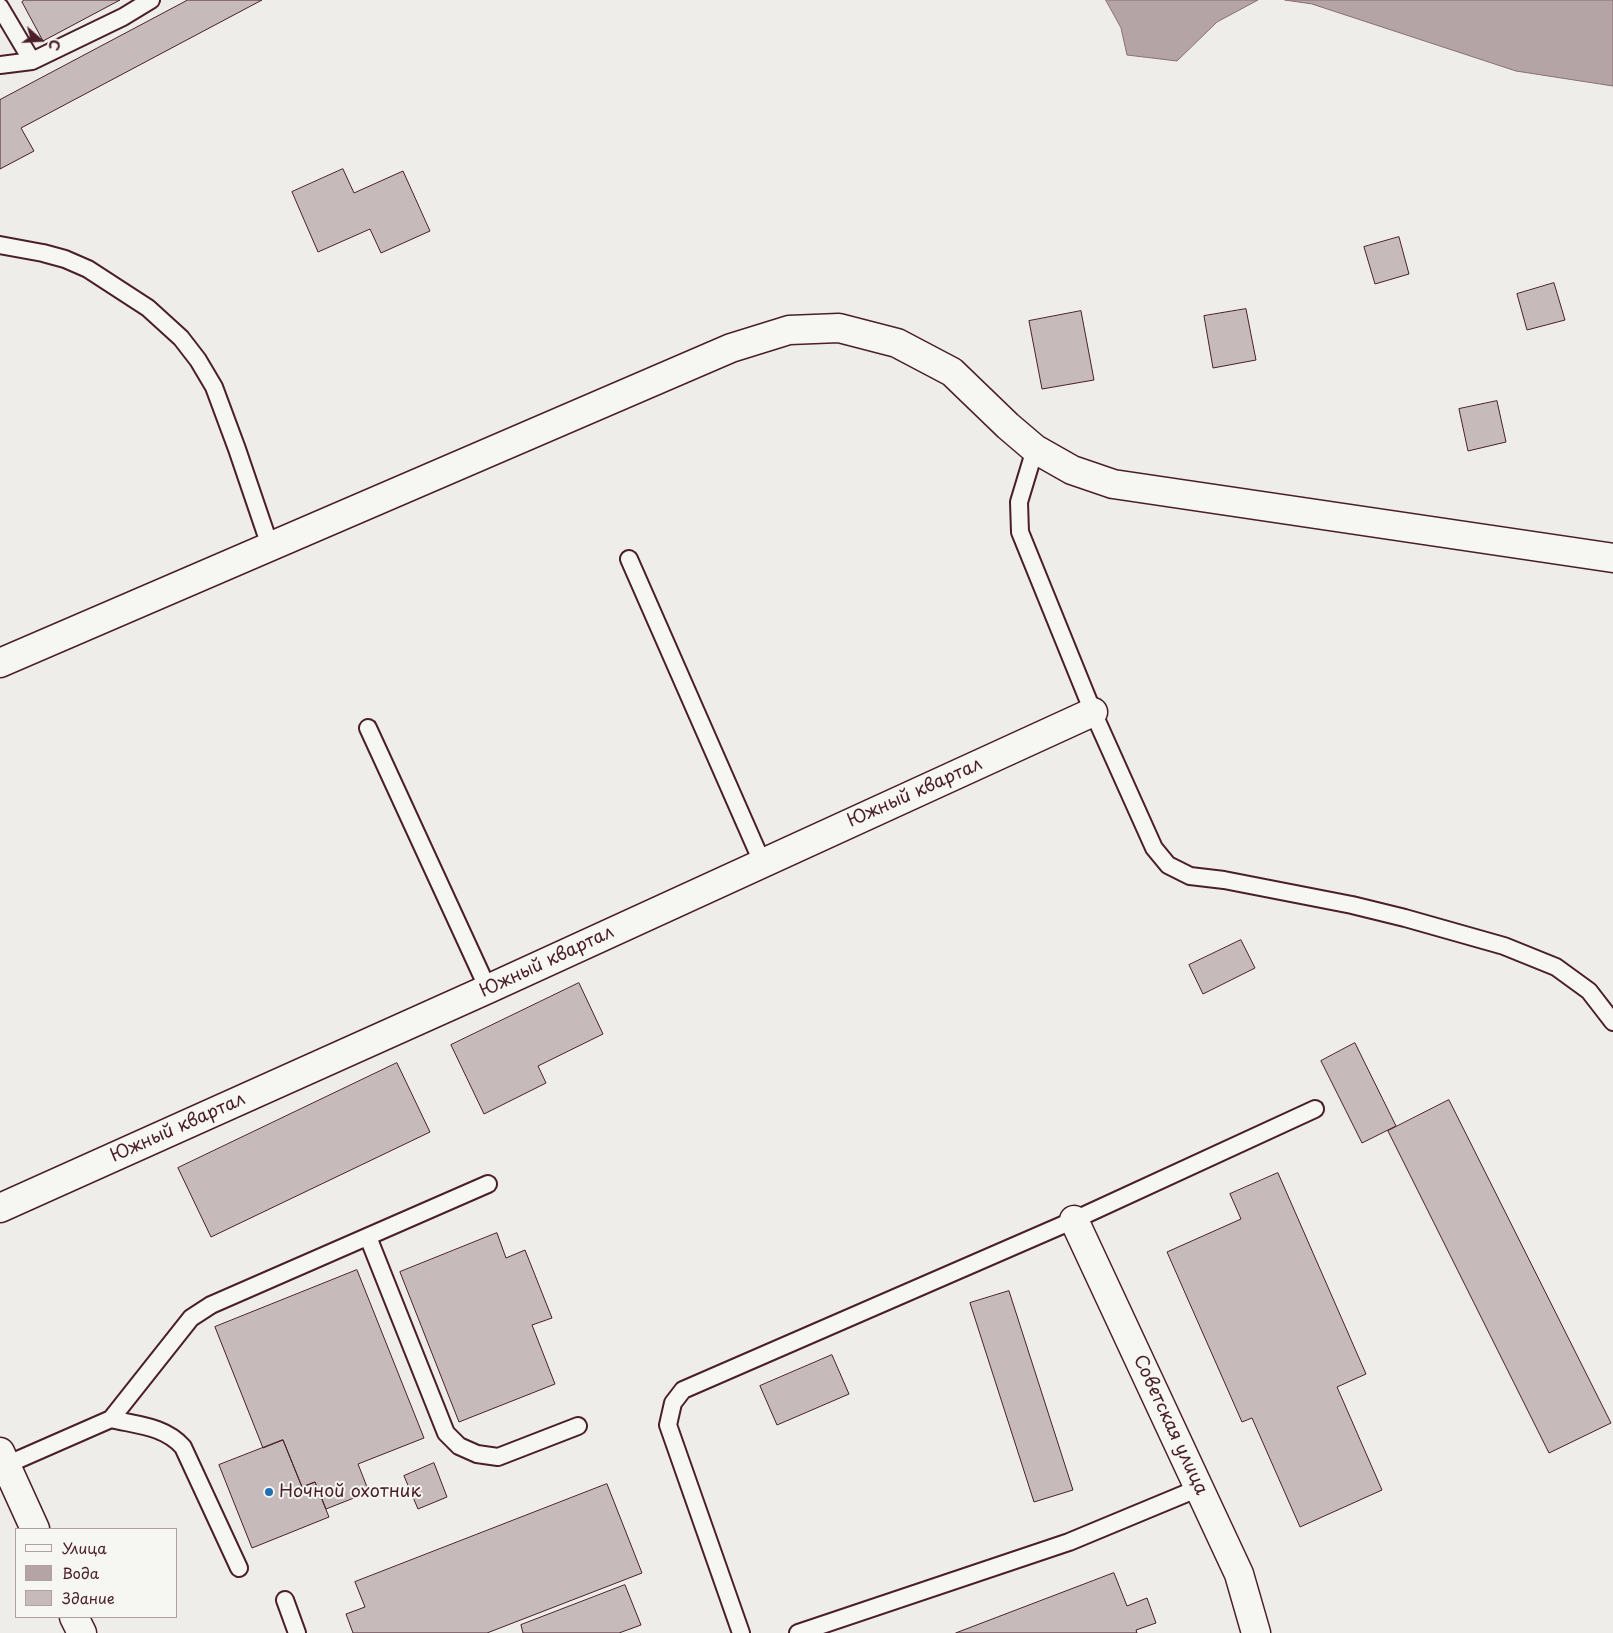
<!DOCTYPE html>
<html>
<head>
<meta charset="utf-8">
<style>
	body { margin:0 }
	#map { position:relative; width:1613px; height:1633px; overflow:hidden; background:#efedea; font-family:"Playpen Sans",sans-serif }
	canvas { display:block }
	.legend { position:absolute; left:15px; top:1528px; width:162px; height:90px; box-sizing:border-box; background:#f6f6f2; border:1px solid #b1a0a2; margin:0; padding:6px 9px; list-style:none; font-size:15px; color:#4a1f2b }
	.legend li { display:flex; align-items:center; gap:10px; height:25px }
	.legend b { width:25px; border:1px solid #b1a0a2 }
	.north { position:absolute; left:15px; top:15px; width:50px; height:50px; -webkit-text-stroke:4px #f6f6f2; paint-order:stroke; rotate:109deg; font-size:14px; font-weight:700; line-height:20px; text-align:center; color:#4a1f2b }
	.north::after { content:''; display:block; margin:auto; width:18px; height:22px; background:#4a1f2b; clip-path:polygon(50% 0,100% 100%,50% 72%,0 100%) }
</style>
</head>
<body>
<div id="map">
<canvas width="1613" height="1633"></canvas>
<ul class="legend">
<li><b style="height:6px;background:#f6f6f2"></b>Улица</li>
<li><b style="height:14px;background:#b4a4a5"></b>Вода</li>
<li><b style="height:14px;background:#c6babb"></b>Здание</li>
</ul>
<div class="north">С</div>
</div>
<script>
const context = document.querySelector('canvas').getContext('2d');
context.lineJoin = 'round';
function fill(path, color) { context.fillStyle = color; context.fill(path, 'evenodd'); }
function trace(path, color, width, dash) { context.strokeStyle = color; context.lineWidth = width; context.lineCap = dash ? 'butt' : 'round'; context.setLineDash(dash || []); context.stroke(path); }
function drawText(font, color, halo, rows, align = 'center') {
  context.font = font + ' "Playpen Sans",sans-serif'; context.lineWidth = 4; context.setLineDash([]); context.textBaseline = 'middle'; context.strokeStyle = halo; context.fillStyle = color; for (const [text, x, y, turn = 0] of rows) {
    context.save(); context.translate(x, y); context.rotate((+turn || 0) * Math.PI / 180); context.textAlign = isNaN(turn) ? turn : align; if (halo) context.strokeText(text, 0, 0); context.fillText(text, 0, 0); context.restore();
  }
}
const water = new Path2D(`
	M 1106,0 L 1258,0 L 1217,22 L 1177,61 L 1127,55 L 1121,28 Z
	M 1285,0 L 1613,0 L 1613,86 L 1516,71 L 1312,4 Z`);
const building = new Path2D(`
	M 25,0 L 120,0 L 43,41 L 22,2 Z
	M 188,0 L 262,0 L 21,128 L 34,151 L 0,169 L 0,100 Z
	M 343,169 L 354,193 L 403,171 L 430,231 L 381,253 L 370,229 L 318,252 L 292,192 Z
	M 1399,237 L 1409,274 L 1375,284 L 1364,247 Z
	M 1554,283 L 1565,320 L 1527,330 L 1517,294 Z
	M 1246,309 L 1256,360 L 1213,368 L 1204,316 Z
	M 1081,311 L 1094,380 L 1042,389 L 1029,321 Z
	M 1497,401 L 1506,442 L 1468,451 L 1459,409 Z
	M 1241,940 L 1255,968 L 1203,994 L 1189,965 Z
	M 579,983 L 603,1034 L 538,1066 L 546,1083 L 484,1114 L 451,1045 Z
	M 1355,1043 L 1396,1126 L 1362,1143 L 1321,1061 Z
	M 397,1063 L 430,1132 L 211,1237 L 178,1168 Z
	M 1449,1100 L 1611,1423 L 1549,1453 L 1388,1131 Z
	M 1278,1173 L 1366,1374 L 1337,1387 L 1382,1490 L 1300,1527 L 1252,1418 L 1242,1422 L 1167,1252 L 1241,1219 L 1230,1194 Z
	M 497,1233 L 506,1258 L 525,1250 L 552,1318 L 532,1325 L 555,1384 L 459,1422 L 400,1272 Z
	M 357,1270 L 424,1438 L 358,1464 L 369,1492 L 326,1509 L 315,1482 L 302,1487 L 283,1440 L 263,1448 L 215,1327 Z
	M 1009,1291 L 1073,1490 L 1034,1502 L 970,1303 Z
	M 832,1355 L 849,1394 L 777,1425 L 760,1386 Z
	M 283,1440 L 302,1487 L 315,1482 L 329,1517 L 252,1548 L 219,1465 Z
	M 434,1463 L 447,1497 L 418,1509 L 404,1476 Z
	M 607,1484 L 642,1573 L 487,1633 L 353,1633 L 346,1614 L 365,1607 L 355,1582 Z
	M 1114,1573 L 1127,1606 L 1147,1598 L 1156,1623 L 1136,1630 L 1137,1633 L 956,1633 Z
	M 625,1585 L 641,1625 L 619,1633 L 523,1633 L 521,1625 Z`);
const service = new Path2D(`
	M 0,7 L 32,61
	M 0,65 L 32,61 L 123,17 L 151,0
	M 0,245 L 43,253 L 65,259 L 88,269 L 148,308 L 181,338 L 198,360 L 214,387 L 237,449 L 270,546
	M 1035,449 L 1019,502 L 1020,532 L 1093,712 L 1154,848 L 1168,865 L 1190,876 L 1224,880 L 1352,905 L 1405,918 L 1504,946 L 1556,967 L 1589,991 L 1613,1022
	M 629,559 L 762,862
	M 368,728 L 488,989
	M 368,1237 L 446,1433 L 459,1446 L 477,1454 L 498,1457 L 578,1426
	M 111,1419 C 136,1425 165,1426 183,1447 L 239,1568
	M 6,1465 L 111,1419 L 191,1318 L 211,1305 L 488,1184
	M 285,1600 L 297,1633
	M 741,1633 L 668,1425 L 673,1403 L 683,1390 L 1074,1220 L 1315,1109
	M 798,1633 L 1069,1542 L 1199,1488`);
const minor = new Path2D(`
	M 0,663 L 731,348 L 789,330 L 839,328 L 897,343 L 952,372 L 1008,426 L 1035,449 L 1072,470 L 1113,484 L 1613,558
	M 0,1208 L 488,989 L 1093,712
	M 1074,1220 L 1239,1574 L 1256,1633`);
const tertiary = new Path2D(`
	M 0,1452 L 35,1529
	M 74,1617 L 82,1633`);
const markers = [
	[269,1492,5,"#1f6fb2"]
];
const streetNames = [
	["Южный квартал",915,793,-24],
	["Южный квартал",547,962,-25],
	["Южный квартал",178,1128,-24],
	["Советская улица",1170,1425,65]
];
const poiNames = [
	["Ночной охотник",279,1492]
];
fill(water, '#b4a4a5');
trace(water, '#8a6f74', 1);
fill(building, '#c6babb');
trace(building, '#4a1f2b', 1);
trace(service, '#4a1f2b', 20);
trace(minor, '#4a1f2b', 31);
trace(tertiary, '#4a1f2b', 31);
trace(service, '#f6f6f2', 16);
trace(minor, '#f6f6f2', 28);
trace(tertiary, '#f6f6f2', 28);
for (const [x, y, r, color] of markers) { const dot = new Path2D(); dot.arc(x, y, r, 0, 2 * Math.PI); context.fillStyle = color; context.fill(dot); trace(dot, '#f6f6f2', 2); }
drawText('18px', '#4a1f2b', '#f6f6f2', streetNames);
drawText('18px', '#4a1f2b', '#f6f6f2', poiNames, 'left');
</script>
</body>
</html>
